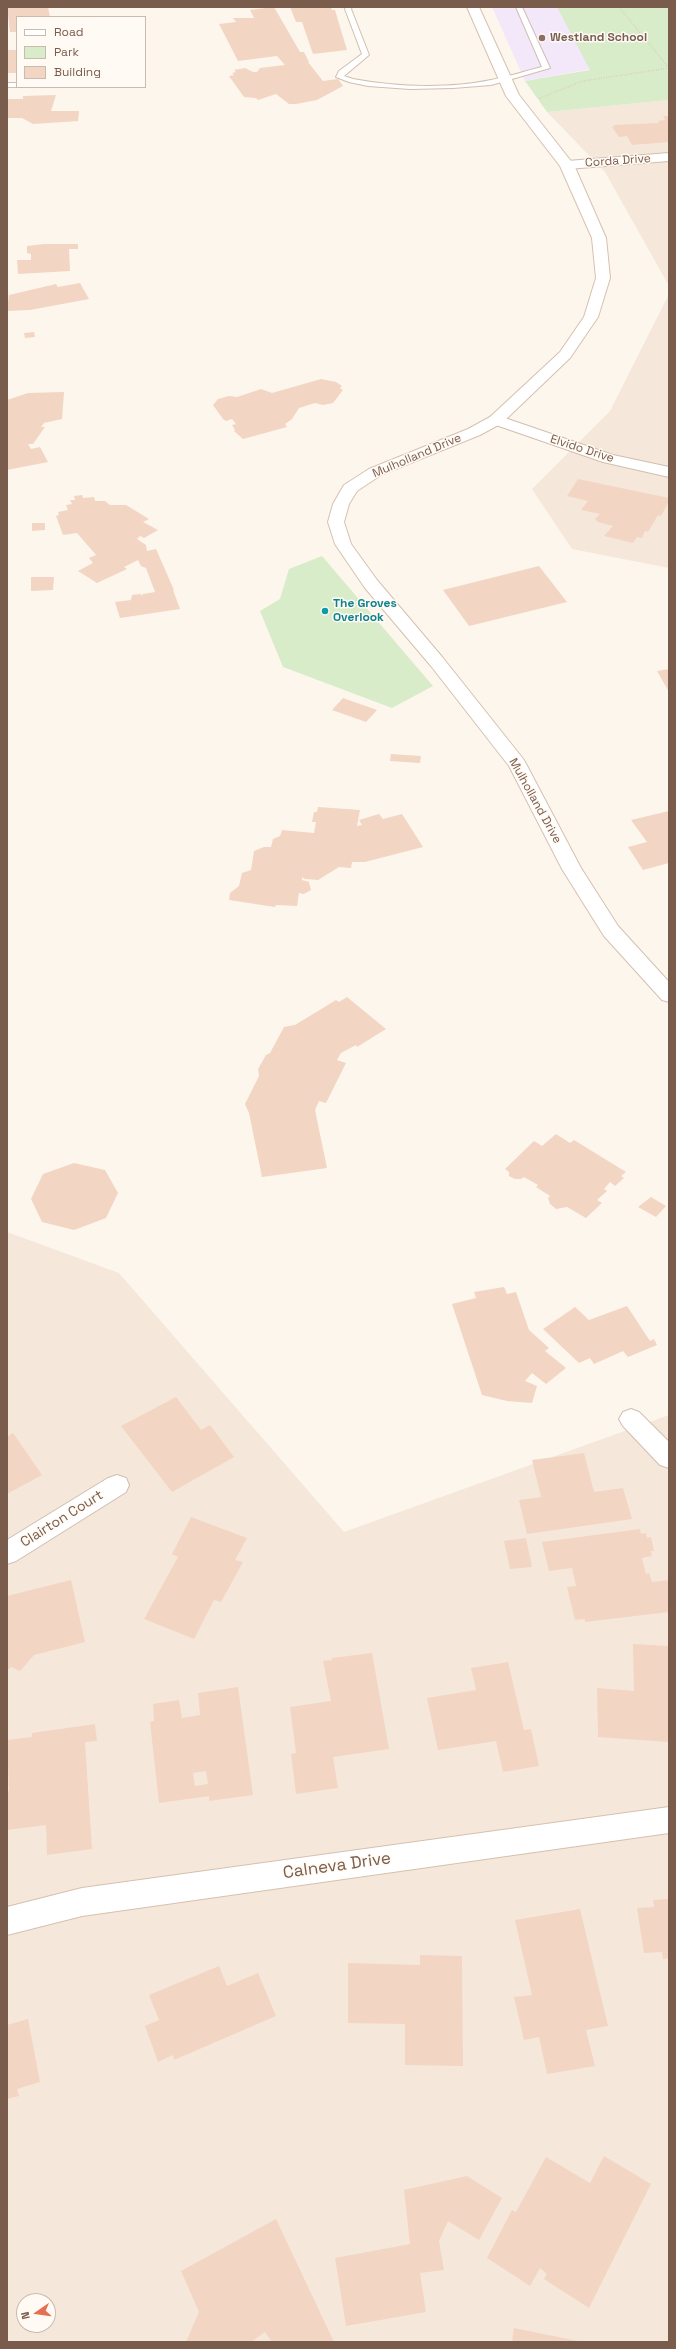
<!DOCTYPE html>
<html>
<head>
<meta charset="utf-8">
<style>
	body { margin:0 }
	#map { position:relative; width:676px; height:2349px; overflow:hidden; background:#fdf6ec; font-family:"Space Grotesk",sans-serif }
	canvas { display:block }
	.frame { position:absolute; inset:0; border:8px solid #7a5c4d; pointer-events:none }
	.legend { position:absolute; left:16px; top:16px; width:130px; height:72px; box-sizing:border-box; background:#fffaf3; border:1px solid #cabbb1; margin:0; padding:5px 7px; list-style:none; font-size:12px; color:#7a5c4d }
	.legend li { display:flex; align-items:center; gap:8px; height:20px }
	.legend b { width:20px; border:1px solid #cabbb1 }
	.north { position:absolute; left:16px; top:2293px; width:40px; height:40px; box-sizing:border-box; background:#fffaf3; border:1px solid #cabbb1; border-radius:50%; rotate:257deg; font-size:11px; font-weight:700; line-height:16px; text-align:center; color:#7a5c4d }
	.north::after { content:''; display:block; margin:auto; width:14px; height:18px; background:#e76f51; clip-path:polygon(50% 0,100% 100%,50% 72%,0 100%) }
</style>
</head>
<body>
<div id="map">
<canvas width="676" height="2349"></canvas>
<div class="frame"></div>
<ul class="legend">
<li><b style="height:5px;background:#fff"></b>Road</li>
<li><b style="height:11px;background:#d8ecc9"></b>Park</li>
<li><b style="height:11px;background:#f3d5c3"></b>Building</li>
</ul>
<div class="north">N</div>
</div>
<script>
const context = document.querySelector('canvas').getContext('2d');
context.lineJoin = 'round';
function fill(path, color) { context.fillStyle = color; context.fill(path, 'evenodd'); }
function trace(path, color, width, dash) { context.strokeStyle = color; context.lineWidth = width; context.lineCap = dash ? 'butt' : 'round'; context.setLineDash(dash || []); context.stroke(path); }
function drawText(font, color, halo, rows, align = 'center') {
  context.font = font + ' "Space Grotesk",sans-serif'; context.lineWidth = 3; context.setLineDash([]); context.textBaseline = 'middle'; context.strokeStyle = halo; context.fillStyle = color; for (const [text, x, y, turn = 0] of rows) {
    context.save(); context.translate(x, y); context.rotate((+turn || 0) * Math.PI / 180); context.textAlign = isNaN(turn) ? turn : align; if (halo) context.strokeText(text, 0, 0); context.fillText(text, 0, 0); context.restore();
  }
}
const residential = new Path2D(`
	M 669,100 L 669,286 L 605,172 L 547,112 Z
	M 669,294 L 669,568 L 572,549 L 532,489 L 610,411 Z
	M 7,1232 L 119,1273 L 344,1532 L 669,1415 L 669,2342 L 7,2342 ZM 24,2301 L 48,2301 L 48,2325 L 24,2325 Z`);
const education = new Path2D(`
	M 492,7 L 561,7 L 597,68 L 525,81 Z`);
const green = new Path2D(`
	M 557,7 L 669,7 L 669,100 L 547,112 L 525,81 L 590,70 Z
	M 322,556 L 433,686 L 392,708 L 283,667 L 260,611 L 280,599 L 289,569 Z`);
const building = new Path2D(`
	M 7,7 L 48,7 L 50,17 L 17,17 L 17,32 L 10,32 Z
	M 274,7 L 300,52 L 304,52 L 309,62 L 308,62 L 323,81 L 338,79 L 343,86 L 317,100 L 296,104 L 289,104 L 276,94 L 258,100 L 256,98 L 244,97 L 229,76 L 234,75 L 232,73 L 236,72 L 234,70 L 245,68 L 253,72 L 257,72 L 260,68 L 285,65 L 277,56 L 238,61 L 219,24 L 236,22 L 233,18 L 254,18 L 250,10 Z
	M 290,7 L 331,7 L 332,10 L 335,10 L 347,50 L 313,54 L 302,22 L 296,22 Z
	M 7,50 L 17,50 L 17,73 L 7,73 Z
	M 56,95 L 51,111 L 79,111 L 78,121 L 33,124 L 22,118 L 7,118 L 7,99 L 23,99 L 23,96 Z
	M 663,116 L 669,116 L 669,142 L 632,145 L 627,136 L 619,137 L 612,127 L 614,127 L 613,125 L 659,123 L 658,121 L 665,120 Z
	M 44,244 L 78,244 L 78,249 L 69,249 L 70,271 L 18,274 L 17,260 L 31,260 L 31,254 L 27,253 L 27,246 Z
	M 80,283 L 89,299 L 30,310 L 7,311 L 9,295 L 56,284 L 58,287 Z
	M 34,332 L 35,337 L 25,338 L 24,333 Z
	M 321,379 L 336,382 L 342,386 L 340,388 L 343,390 L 333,403 L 323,405 L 315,403 L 299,408 L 292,419 L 285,424 L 287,427 L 243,439 L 234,431 L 235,430 L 232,425 L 236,424 L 232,419 L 226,421 L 223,419 L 213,405 L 218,399 L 229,396 L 237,397 L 261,389 L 272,393 Z
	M 64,392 L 62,419 L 44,423 L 41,427 L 45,427 L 33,444 L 28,444 L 31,449 L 40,447 L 48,462 L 7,470 L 7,400 L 28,393 Z
	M 578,479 L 669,498 L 669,501 L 661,516 L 658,515 L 648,532 L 645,531 L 642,538 L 637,537 L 633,543 L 604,536 L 613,526 L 598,522 L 595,519 L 600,514 L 581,510 L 588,501 L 567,496 Z
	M 82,495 L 83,498 L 94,497 L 95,501 L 105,501 L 110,505 L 126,505 L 149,519 L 143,522 L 158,530 L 144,538 L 140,536 L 137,539 L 146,545 L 147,551 L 156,549 L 174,590 L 173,590 L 180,609 L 120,618 L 115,602 L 131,600 L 132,595 L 141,594 L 142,596 L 143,594 L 155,592 L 146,568 L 141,566 L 138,560 L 124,567 L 127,569 L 97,583 L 78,571 L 93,563 L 89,558 L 96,555 L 77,533 L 63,535 L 56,516 L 59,515 L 58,512 L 68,510 L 66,505 L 72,504 L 70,500 L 75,500 L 74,496 Z
	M 32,523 L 45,523 L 45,530 L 32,531 Z
	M 539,566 L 567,602 L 469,626 L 443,590 Z
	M 31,577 L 54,577 L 53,590 L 31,591 Z
	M 669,669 L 669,692 L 657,671 Z
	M 343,698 L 377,710 L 366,722 L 332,710 Z
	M 391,754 L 421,756 L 420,763 L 390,761 Z
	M 318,807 L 360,810 L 357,826 L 362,825 L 359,820 L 379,814 L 383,819 L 402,814 L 423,847 L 365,862 L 352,862 L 351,868 L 339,867 L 318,880 L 305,879 L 302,877 L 302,880 L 309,882 L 311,890 L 304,894 L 299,893 L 297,906 L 276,905 L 275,907 L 229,900 L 230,893 L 239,886 L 242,873 L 251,870 L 254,851 L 264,847 L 271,847 L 273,839 L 280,836 L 282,830 L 314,833 L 316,822 L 312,822 L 314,812 L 317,812 Z
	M 669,811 L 669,863 L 643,870 L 628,847 L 647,842 L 631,820 Z
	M 347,997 L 386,1029 L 357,1047 L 356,1045 L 341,1053 L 337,1060 L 346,1063 L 326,1103 L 319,1101 L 315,1110 L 327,1168 L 262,1177 L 249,1113 L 245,1104 L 259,1076 L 258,1069 L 266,1055 L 270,1053 L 284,1027 L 295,1025 L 336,1000 L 339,1002 Z
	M 556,1134 L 570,1143 L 574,1140 L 626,1172 L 621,1176 L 624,1178 L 615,1186 L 610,1182 L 604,1189 L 607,1191 L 597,1200 L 602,1203 L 586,1218 L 567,1207 L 556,1209 L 550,1204 L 548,1198 L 550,1196 L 536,1187 L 538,1185 L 524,1177 L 521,1179 L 515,1179 L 509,1176 L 509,1172 L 505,1169 L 534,1141 L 542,1146 Z
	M 74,1163 L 105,1170 L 118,1193 L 106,1218 L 74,1230 L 42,1222 L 31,1199 L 43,1174 Z
	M 651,1197 L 666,1206 L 656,1217 L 638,1207 Z
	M 504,1287 L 507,1294 L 516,1292 L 529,1330 L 549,1348 L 545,1351 L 566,1368 L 546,1384 L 532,1373 L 525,1381 L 537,1386 L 532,1403 L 507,1401 L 482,1395 L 452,1304 L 476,1298 L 474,1292 Z
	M 627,1306 L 650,1341 L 654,1339 L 657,1345 L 628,1357 L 623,1351 L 594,1364 L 590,1358 L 579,1363 L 543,1329 L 575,1307 L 589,1320 Z
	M 176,1397 L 201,1430 L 210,1425 L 234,1457 L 172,1492 L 121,1426 Z
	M 13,1433 L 42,1475 L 7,1494 L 7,1437 Z
	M 584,1453 L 594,1492 L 623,1488 L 632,1519 L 527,1534 L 519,1500 L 541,1497 L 532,1460 Z
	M 191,1517 L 247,1538 L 235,1560 L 243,1562 L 221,1602 L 214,1600 L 194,1639 L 144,1619 L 178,1557 L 172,1554 Z
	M 640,1529 L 641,1534 L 646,1533 L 647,1538 L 651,1537 L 654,1551 L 651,1551 L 652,1556 L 642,1558 L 646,1574 L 649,1573 L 652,1582 L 669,1580 L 669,1612 L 585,1622 L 585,1619 L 575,1620 L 567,1587 L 576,1586 L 572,1568 L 549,1571 L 542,1542 Z
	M 526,1538 L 532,1567 L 510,1569 L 504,1541 Z
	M 71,1580 L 85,1642 L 34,1655 L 20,1671 L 11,1667 L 7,1671 L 7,1596 Z
	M 633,1644 L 669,1646 L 669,1742 L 598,1737 L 597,1688 L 634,1691 Z
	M 372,1653 L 389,1749 L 333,1757 L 338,1788 L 296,1794 L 291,1754 L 296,1753 L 290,1707 L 331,1701 L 323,1661 L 332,1660 L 332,1658 Z
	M 508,1662 L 524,1730 L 531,1729 L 539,1766 L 503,1772 L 496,1741 L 438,1750 L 427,1698 L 476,1690 L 471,1668 Z
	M 238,1687 L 253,1795 L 209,1801 L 209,1796 L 159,1803 L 150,1722 L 154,1721 L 153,1704 L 179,1700 L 182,1718 L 200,1715 L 198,1693 ZM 206,1771 L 208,1784 L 195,1786 L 193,1773 Z
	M 95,1724 L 97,1741 L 85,1742 L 92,1849 L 47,1855 L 46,1825 L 7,1830 L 7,1791 L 9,1791 L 7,1740 L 32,1737 L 32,1733 Z
	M 669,1899 L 669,1958 L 663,1959 L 662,1952 L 644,1953 L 637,1908 L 654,1907 L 653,1900 Z
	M 580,1909 L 608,2026 L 586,2030 L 595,2066 L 547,2074 L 539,2037 L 524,2040 L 514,1997 L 532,1995 L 515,1920 Z
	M 420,1955 L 462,1956 L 463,2066 L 405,2065 L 405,2024 L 348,2023 L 348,1963 L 420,1965 Z
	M 219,1966 L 227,1986 L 258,1973 L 276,2016 L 174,2060 L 173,2055 L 158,2062 L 145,2026 L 159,2020 L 149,1995 Z
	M 28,2019 L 40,2082 L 17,2089 L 19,2096 L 7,2099 L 7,2025 Z
	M 604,2156 L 651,2184 L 589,2308 L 544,2279 L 547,2274 L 540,2268 L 530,2286 L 487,2258 L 512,2210 L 516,2212 L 546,2157 L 590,2183 Z
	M 467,2176 L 502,2198 L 479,2240 L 448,2221 L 439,2241 L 444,2270 L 420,2273 L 426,2312 L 346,2326 L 335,2258 L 410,2244 L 404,2190 Z
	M 276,2219 L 334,2342 L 272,2342 L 265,2332 L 251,2342 L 186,2342 L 199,2312 L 181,2271 Z
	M 514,2328 L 578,2341 L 578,2342 L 512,2342 Z`);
const path = new Path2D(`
	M 619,7 L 668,67
	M 540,98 L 583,81 L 669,68`);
const service = new Path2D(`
	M 346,7 L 352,7 L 351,9 L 369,55 L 344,76 L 353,79 C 396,87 447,89 491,80 C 508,77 525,71 542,67 L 516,7 L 522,7 L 550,68 L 491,85 L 453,88 L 410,89 L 368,86 L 349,82 L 336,77 L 339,71 L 362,54 L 345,9 Z
	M 7,83 L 17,83 L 18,87 L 7,87 Z`);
const minor = new Path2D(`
	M 669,153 L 669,161 L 567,169 L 560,165 L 567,161 Z
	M 496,415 L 613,455 L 669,467 L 669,477 L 603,462 L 490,423 L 488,420 L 490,417 Z
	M 631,1409 L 639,1412 L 669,1442 L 669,1468 L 660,1465 L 623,1426 L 619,1419 L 623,1412 Z
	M 117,1475 L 126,1478 L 129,1485 L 126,1492 L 16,1561 L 7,1564 L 7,1540 L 108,1478 Z`);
const secondary = new Path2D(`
	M 467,7 L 479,7 L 519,95 L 574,165 L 606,238 L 610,278 L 598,317 L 570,358 L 502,423 L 480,435 L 381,475 L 357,491 L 349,504 L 344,522 L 351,544 L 377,580 L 443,658 L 524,760 L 581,868 L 618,926 L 669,982 L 669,1002 L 662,1000 L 604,936 L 562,869 L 509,766 L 431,666 L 365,588 L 335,544 L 328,522 L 333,504 L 344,485 L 369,469 L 468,429 L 490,417 L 560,352 L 584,317 L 596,278 L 592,238 L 560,166 L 506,96 Z
	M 669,1807 L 669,1833 L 82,1916 L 7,1935 L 7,1907 L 82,1888 Z`);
const markers = [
	[542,38,4,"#8d6e63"],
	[325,611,4,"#0f9aa8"]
];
const farEducationnames = [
	["Westland School",550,38]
];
const farStreetnames = [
	["Corda Drive",618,161,-4],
	["Elvido Drive",582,449,18],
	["Mulholland Drive",417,456,-23],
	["Mulholland Drive",535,801,61]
];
const farCulturenames = [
	["The Groves",333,604],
	["Overlook",333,618]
];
const streetNames = [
	["Clairton Court",62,1519,-32]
];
const nearStreetnames = [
	["Calneva Drive",337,1866,-8]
];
fill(residential, '#f5e8da');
fill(education, '#f3e8fa');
fill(green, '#d8ecc9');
fill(building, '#f3d5c3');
trace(service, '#d1beb0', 2);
trace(minor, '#d1beb0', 2);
trace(secondary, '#d6c0b0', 2);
trace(path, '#d9b8a5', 1.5, [0.5, 2]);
fill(service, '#fff');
fill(minor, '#fff');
fill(secondary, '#fff');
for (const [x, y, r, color] of markers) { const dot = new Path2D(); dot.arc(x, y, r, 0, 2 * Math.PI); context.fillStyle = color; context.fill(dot); trace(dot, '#fffaf3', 1.5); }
drawText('bold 12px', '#785e54', '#fffaf3', farEducationnames, 'left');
drawText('12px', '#7a5c4d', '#fffaf3', farStreetnames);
drawText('bold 12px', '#0d838f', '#fffaf3', farCulturenames, 'left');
drawText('14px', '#7a5c4d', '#fffaf3', streetNames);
drawText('17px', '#7a5c4d', '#fffaf3', nearStreetnames);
</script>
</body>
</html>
